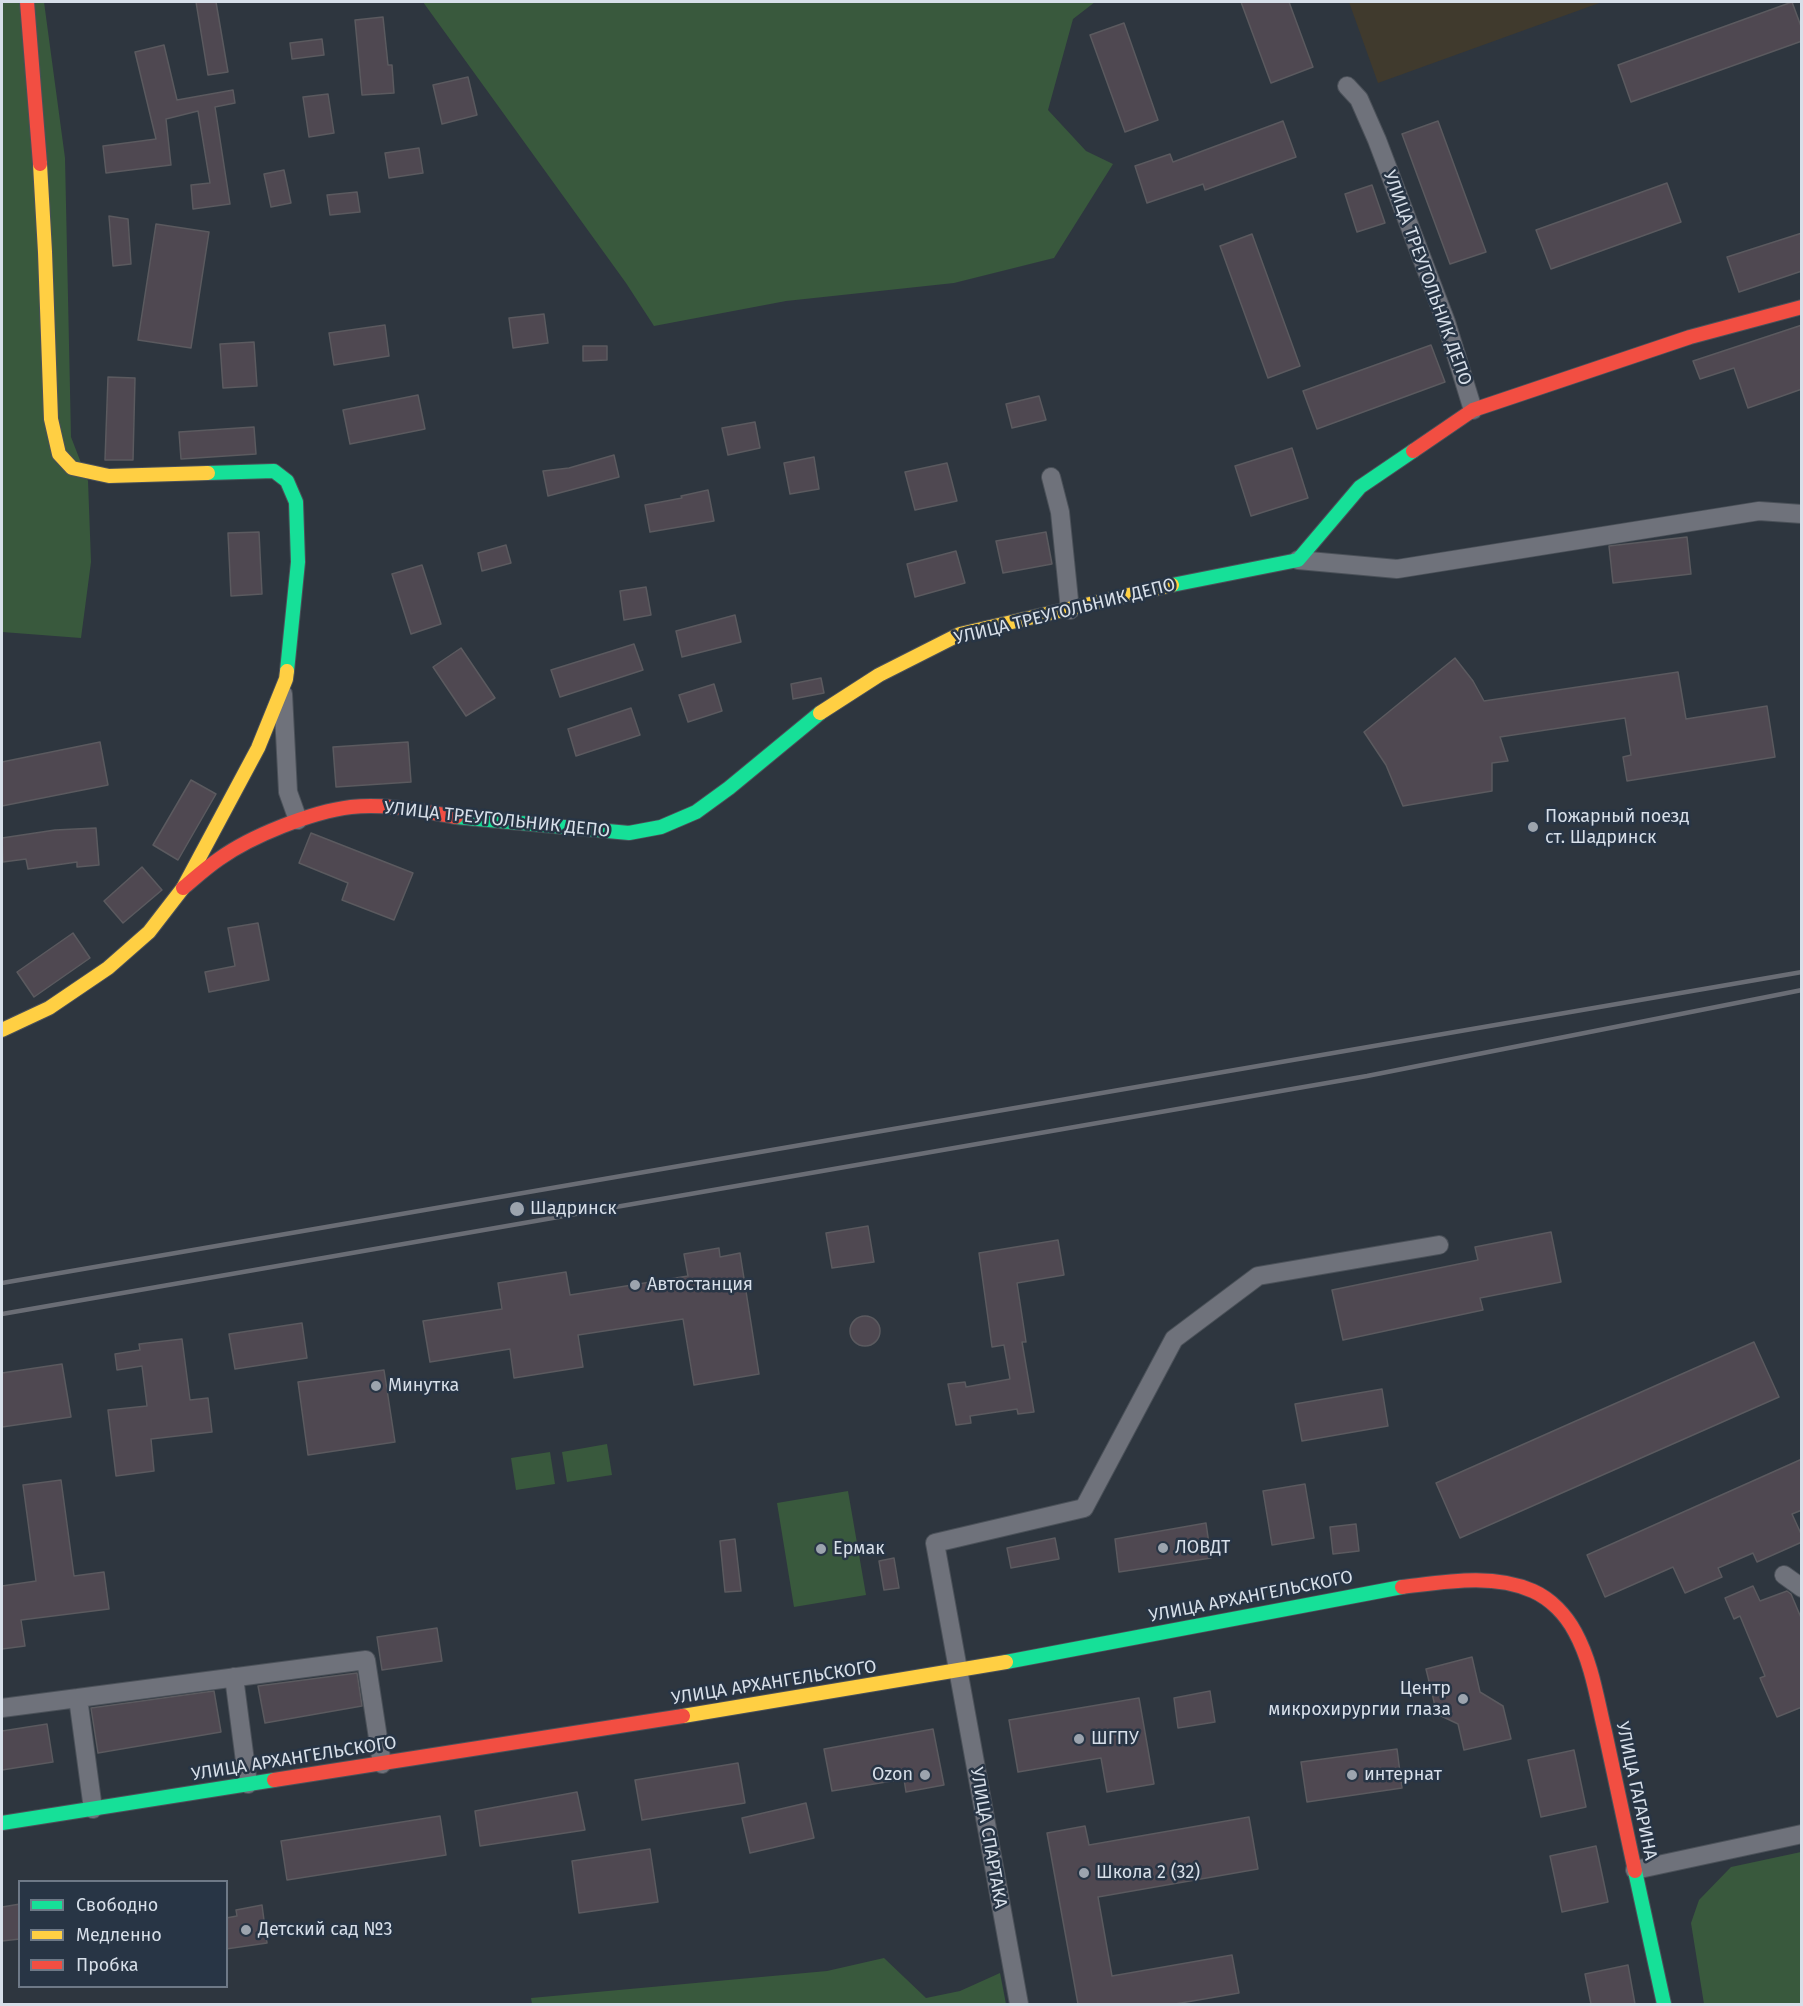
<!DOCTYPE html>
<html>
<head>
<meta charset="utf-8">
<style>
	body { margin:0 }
	#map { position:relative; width:1803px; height:2006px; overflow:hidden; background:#2e363f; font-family:"Fira Sans",sans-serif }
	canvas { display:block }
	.frame { position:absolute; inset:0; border:3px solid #d7dfe9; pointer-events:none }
	.legend { position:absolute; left:18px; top:1880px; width:210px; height:108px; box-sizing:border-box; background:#283545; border:2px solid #6e7987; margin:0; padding:8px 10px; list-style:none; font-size:18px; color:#d7dfe9 }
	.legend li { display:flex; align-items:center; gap:12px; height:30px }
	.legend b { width:30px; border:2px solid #6e7987 }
</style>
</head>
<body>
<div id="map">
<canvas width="1803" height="2006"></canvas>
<div class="frame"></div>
<ul class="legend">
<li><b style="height:8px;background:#16e098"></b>Свободно</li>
<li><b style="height:8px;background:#ffcf43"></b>Медленно</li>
<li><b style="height:8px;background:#f24e42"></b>Пробка</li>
</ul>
</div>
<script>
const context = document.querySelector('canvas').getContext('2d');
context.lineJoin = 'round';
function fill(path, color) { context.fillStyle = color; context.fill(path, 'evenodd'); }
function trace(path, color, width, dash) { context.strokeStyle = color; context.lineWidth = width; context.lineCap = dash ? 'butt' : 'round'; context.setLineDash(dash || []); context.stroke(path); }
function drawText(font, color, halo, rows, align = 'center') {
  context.font = font + ' "Fira Sans",sans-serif'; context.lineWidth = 5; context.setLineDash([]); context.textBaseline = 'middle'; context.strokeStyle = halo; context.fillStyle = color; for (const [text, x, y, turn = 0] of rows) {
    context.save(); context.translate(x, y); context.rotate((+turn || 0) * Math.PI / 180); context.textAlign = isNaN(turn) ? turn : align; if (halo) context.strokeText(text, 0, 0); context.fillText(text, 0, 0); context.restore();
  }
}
const education = new Path2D(`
	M 1349,2 L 1602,2 L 1378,83 Z`);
const green = new Path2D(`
	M 2,2 L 44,2 L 65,158 L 71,437 L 88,481 L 91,562 L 81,638 L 2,632 Z
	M 423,2 L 1095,2 L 1073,19 L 1048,110 L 1086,151 L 1113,164 L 1054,258 L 954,283 L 786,301 L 654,326 L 626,283 Z
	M 607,1444 L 612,1475 L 567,1482 L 562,1452 Z
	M 550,1452 L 555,1484 L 516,1490 L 511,1458 Z
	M 848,1491 L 866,1595 L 794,1607 L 777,1503 Z
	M 1801,1852 L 1801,2004 L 1704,2004 L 1691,1923 L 1699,1900 L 1731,1867 Z
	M 884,1958 L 926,1998 L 960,1991 L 1000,1973 L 1006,2004 L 532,2004 L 531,1998 L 827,1971 Z`);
const building = new Path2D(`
	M 196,2 L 216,2 L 228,72 L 208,75 Z
	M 1241,2 L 1289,2 L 1313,67 L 1271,83 Z
	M 1792,2 L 1802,29 L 1802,41 L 1631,102 L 1618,65 Z
	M 383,17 L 388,65 L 392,65 L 394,93 L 362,95 L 355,20 Z
	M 1124,23 L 1158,120 L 1125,132 L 1090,35 Z
	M 322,39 L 324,55 L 292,59 L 290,43 Z
	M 164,45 L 177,100 L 233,90 L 235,103 L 215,107 L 230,204 L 193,209 L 191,185 L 210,183 L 198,111 L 166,119 L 171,165 L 106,173 L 103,146 L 156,139 L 135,52 Z
	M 468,77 L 477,115 L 442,124 L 433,85 Z
	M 328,94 L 334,133 L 309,137 L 303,97 Z
	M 1283,121 L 1296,157 L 1205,190 L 1203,184 L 1147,203 L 1135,166 L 1170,154 L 1173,162 Z
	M 1438,121 L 1486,252 L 1450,264 L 1402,134 Z
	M 419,148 L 423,173 L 389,178 L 385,153 Z
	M 284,170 L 291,203 L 271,207 L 264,174 Z
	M 1667,183 L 1681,222 L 1551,269 L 1536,230 Z
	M 1372,185 L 1385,223 L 1357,232 L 1345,194 Z
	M 357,192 L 360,212 L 330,215 L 327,195 Z
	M 109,216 L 128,219 L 131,264 L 113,266 Z
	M 156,224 L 209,232 L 191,348 L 138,340 Z
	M 1802,233 L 1802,271 L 1739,292 L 1727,257 Z
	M 1252,234 L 1300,366 L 1268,378 L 1220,246 Z
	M 544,314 L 548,343 L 513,348 L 509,318 Z
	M 385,325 L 389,356 L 334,365 L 329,333 Z
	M 1802,325 L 1802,389 L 1748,408 L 1734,368 L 1700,379 L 1693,361 Z
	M 254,342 L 257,386 L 223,388 L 220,344 Z
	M 1431,345 L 1445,382 L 1317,429 L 1303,391 Z
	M 583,346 L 607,346 L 607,360 L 583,361 Z
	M 108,377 L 135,378 L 133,460 L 105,460 Z
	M 418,395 L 425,429 L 350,444 L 343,410 Z
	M 1039,396 L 1046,420 L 1012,428 L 1006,404 Z
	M 755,422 L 760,448 L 728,455 L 722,428 Z
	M 254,427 L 256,454 L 181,459 L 179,432 Z
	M 1292,448 L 1308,498 L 1251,516 L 1235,466 Z
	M 614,455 L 619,477 L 548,496 L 543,471 L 569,468 Z
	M 814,457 L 819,489 L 790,494 L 784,463 Z
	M 947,463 L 957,501 L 915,510 L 905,472 Z
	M 708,490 L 714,521 L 650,532 L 645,505 L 682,498 L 681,496 Z
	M 259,532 L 262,594 L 231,596 L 228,533 Z
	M 1046,532 L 1052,564 L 1003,573 L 996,541 Z
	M 1687,537 L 1691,574 L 1613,583 L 1609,546 Z
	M 506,545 L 511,563 L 482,571 L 478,553 Z
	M 956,551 L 965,583 L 915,597 L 907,564 Z
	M 422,565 L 441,624 L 411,634 L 392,574 Z
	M 646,587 L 651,615 L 624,620 L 620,591 Z
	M 735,615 L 741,642 L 682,657 L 676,631 Z
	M 634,644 L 643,670 L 560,697 L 551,670 Z
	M 461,648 L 495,698 L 466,716 L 433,667 Z
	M 1455,658 L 1473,681 L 1484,701 L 1678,672 L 1686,719 L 1767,706 L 1775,757 L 1627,781 L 1623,757 L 1631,755 L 1625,718 L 1500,737 L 1508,761 L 1492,763 L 1492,791 L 1403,806 L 1386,765 L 1364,732 Z
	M 821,678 L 824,693 L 793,699 L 791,684 Z
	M 714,684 L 722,711 L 688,722 L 679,695 Z
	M 631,708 L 640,735 L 576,756 L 568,729 Z
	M 100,742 L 108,785 L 2,806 L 2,762 Z
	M 408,742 L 411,782 L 336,787 L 333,747 Z
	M 191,780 L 216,794 L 178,860 L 153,845 Z
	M 96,828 L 99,865 L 77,867 L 77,862 L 28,869 L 26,859 L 3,862 L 2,838 L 55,830 Z
	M 311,833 L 413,873 L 394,920 L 342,900 L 348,883 L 299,863 Z
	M 142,867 L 162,890 L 123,923 L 104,901 Z
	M 258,923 L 269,980 L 209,992 L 205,972 L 235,966 L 228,928 Z
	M 73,933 L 90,958 L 34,997 L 17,972 Z
	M 868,1226 L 874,1262 L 832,1268 L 826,1233 Z
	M 1551,1232 L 1561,1282 L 1480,1298 L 1483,1310 L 1343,1340 L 1332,1290 L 1478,1260 L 1475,1247 Z
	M 1058,1240 L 1064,1275 L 1017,1283 L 1026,1342 L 1022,1342 L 1034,1412 L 1018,1414 L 1017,1409 L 970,1416 L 971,1423 L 956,1425 L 948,1384 L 965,1382 L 966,1387 L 1010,1379 L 1004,1345 L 992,1347 L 979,1253 Z
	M 719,1248 L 720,1257 L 740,1253 L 759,1374 L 694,1385 L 683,1319 L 578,1335 L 583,1367 L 514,1378 L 510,1349 L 430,1362 L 423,1321 L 502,1309 L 498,1283 L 566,1272 L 570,1295 L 688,1276 L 684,1254 Z
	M850 1331a15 15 0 1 1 30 0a15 15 0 1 1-30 0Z
	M 302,1323 L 307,1358 L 235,1369 L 229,1334 Z
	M 182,1339 L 190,1400 L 208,1398 L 212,1432 L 151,1439 L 154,1471 L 116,1476 L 108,1410 L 147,1406 L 142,1366 L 117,1370 L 115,1354 L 140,1350 L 139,1344 Z
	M 1754,1342 L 1779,1397 L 1460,1538 L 1436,1483 Z
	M 62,1364 L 71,1417 L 2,1427 L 2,1373 Z
	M 384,1370 L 395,1442 L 308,1455 L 298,1382 Z
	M 1382,1389 L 1388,1426 L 1302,1441 L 1295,1404 Z
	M 1802,1459 L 1802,1510 L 1792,1514 L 1802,1536 L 1802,1542 L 1757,1562 L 1753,1553 L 1718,1568 L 1722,1577 L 1685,1593 L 1673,1567 L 1605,1597 L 1587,1555 Z
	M 61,1480 L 74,1576 L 104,1572 L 109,1609 L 21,1620 L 25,1646 L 2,1649 L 2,1586 L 36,1581 L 23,1485 Z
	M 1305,1484 L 1314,1538 L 1272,1545 L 1263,1491 Z
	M 1206,1523 L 1211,1558 L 1119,1572 L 1115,1539 Z
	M 1356,1524 L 1359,1551 L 1333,1554 L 1330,1527 Z
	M 1055,1538 L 1059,1559 L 1011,1568 L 1007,1548 Z
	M 735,1539 L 741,1591 L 725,1592 L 720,1541 Z
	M 894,1558 L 899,1588 L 884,1590 L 879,1561 Z
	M 1753,1586 L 1760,1601 L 1787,1591 L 1791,1594 L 1802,1620 L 1802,1707 L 1777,1717 L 1760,1678 L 1765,1676 L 1740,1616 L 1734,1619 L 1725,1598 Z
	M 437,1628 L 442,1661 L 382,1670 L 377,1637 Z
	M 1472,1657 L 1480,1692 L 1503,1706 L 1511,1739 L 1464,1750 L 1458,1724 L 1437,1714 L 1426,1669 Z
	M 357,1673 L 362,1706 L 265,1723 L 258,1686 Z
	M 214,1691 L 221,1732 L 98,1753 L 91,1708 Z
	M 1210,1691 L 1215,1722 L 1178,1728 L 1174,1698 Z
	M 1139,1698 L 1154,1784 L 1107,1792 L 1101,1758 L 1018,1772 L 1009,1720 Z
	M 47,1724 L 53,1762 L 2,1770 L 2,1731 Z
	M 933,1729 L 944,1785 L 906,1792 L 904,1779 L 832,1791 L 824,1749 Z
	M 1397,1749 L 1402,1788 L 1307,1802 L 1301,1762 Z
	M 1574,1750 L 1586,1807 L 1541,1817 L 1528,1760 Z
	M 738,1763 L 745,1803 L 642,1820 L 635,1780 Z
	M 577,1792 L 585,1830 L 480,1846 L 475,1811 Z
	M 806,1803 L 814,1838 L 750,1853 L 742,1818 Z
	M 440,1816 L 446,1855 L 287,1880 L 281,1841 Z
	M 1249,1817 L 1258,1869 L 1098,1897 L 1112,1976 L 1232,1955 L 1239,1993 L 1175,2004 L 1078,2004 L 1047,1833 L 1085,1826 L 1089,1845 Z
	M 1596,1846 L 1608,1902 L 1562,1912 L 1550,1856 Z
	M 650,1849 L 658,1902 L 579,1913 L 572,1861 Z
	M 20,1904 L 20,1939 L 2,1941 L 2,1907 Z
	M 262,1905 L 267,1943 L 226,1949 L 226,1918 L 237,1916 L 236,1910 Z
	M 1628,1965 L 1635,2004 L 1591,2004 L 1585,1974 Z`);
const street = new Path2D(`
	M 1347,86 L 1359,99 L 1377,140 L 1446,322 L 1473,410
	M 1051,477 L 1060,512 L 1070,610
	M 1298,560 L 1397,569 L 1759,511 L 1802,514
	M 283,694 L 288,792 L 298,820
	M 1784,1575 L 1802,1588
	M 234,1677 L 248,1784
	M 78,1698 L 366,1660 L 382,1764
	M 2,1708 L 78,1698 L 93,1809
	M 1635,1870 L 1802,1834
	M 1019,2004 L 935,1543 L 1084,1508 L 1174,1339 L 1258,1276 L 1439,1245`);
const fast = new Path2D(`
	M 208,473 L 274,471 L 287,481 L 296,502 L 298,562 L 287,671
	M 1172,585 L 1298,560 L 1360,487 L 1413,451
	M 456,817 L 629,833 L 661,827 L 696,812 L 729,788 L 820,713
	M 1006,1662 L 1402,1587
	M 2,1823 L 274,1780
	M 1635,1871 L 1664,2004`);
const slow = new Path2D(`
	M 40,164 L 45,252 L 51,419 L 59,454 L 72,468 L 109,476 L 208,473
	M 820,713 L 879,675 L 960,634 L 1172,585
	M 2,1030 L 49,1008 L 108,968 L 149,932 L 183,888 L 258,748 L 286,679 L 287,671
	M 683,1716 L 1006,1662`);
const jam = new Path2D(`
	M 27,2 L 40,164
	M 1413,451 L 1473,410 L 1690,337 L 1802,307
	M 183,888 C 195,878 206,868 219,859 C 251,836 311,812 351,807 C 386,803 421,811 456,817
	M 1402,1587 C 1445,1582 1492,1573 1533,1591 C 1551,1599 1566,1615 1575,1632 C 1592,1663 1597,1699 1605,1732 C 1615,1779 1625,1825 1635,1871
	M 274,1780 L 683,1716`);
const rail = new Path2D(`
	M 2,1283 L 1802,972
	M 2,1314 L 1367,1076 L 1802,990`);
const markers = [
	[1533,827,6,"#9ca4ae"],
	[517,1209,8,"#9ca4ae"],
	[635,1285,6,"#9ca4ae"],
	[376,1386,6,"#9ca4ae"],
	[1163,1548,6,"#9ca4ae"],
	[821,1549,6,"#9ca4ae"],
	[1463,1699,6,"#9ca4ae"],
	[1079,1739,6,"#9ca4ae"],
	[925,1775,6,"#9ca4ae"],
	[1352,1775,6,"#9ca4ae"],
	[1084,1873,6,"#9ca4ae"],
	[246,1930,6,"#9ca4ae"]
];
const streetNames = [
	["УЛИЦА ТРЕУГОЛЬНИК ДЕПО",1427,278,70],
	["УЛИЦА ТРЕУГОЛЬНИК ДЕПО",1065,612,-14],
	["УЛИЦА ТРЕУГОЛЬНИК ДЕПО",497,820,6],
	["УЛИЦА АРХАНГЕЛЬСКОГО",1251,1597,-11],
	["УЛИЦА АРХАНГЕЛЬСКОГО",774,1683,-9],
	["УЛИЦА АРХАНГЕЛЬСКОГО",294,1759,-9],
	["УЛИЦА ГАГАРИНА",1636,1791,78],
	["УЛИЦА СПАРТАКА",988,1838,80]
];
const poiNames = [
	["Пожарный поезд",1545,817],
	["ст. Шадринск",1545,838],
	["Шадринск",530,1209],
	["Автостанция",647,1285],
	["Минутка",388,1386],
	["ЛОВДТ",1175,1548],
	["Ермак",833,1549],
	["Центр",1451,1689,"right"],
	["микрохирургии глаза",1451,1710,"right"],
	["ШГПУ",1091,1739],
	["Ozon",913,1775,"right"],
	["интернат",1364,1775],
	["Школа 2 (32)",1096,1873],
	["Детский сад №3",258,1930]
];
fill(education, '#403a2d');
fill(green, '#39593d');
fill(building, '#4f4851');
trace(building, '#5b5a5f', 1.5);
trace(street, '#4b5159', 20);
trace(fast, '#4b5159', 16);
trace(slow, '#4b5159', 16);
trace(jam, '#4b5159', 16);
trace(street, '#6f727b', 18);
trace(fast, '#16e098', 14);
trace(slow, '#ffcf43', 14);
trace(jam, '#f24e42', 14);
trace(rail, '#6a6d75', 4.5);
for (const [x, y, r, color] of markers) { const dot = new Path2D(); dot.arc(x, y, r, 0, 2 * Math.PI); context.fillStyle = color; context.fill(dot); trace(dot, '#283545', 2); }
drawText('18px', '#d7dfe9', '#283545', streetNames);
drawText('18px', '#d7dfe9', '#283545', poiNames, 'left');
</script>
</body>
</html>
